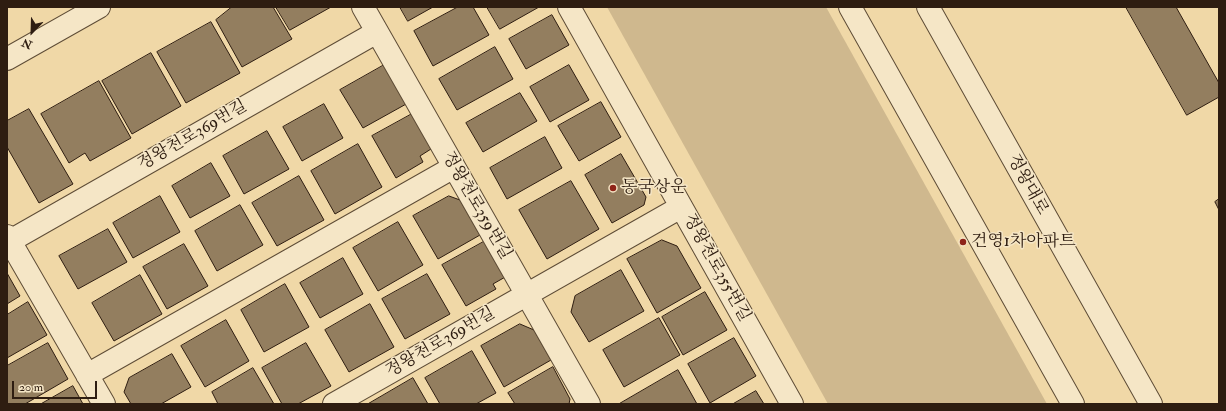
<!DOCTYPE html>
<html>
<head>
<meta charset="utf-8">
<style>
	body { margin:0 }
	#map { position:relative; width:1226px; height:411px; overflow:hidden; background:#f0d8a7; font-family:"IM FELL Double Pica",serif }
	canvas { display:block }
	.frame { position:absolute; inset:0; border:8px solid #2e1d11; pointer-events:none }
	.north { position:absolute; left:12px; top:12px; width:40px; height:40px; -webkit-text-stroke:3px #f5e6c6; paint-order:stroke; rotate:203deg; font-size:11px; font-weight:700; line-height:16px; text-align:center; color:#2e1d11 }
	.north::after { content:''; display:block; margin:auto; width:14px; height:18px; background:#2e1d11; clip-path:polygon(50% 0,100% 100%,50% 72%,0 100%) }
	.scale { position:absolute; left:12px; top:381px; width:85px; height:18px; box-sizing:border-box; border:2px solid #2e1d11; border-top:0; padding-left:5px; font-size:12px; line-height:14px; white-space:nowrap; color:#2e1d11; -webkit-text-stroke:3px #f5e6c6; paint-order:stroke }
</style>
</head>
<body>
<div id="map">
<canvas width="1226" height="411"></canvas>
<div class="frame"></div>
<div class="north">N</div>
<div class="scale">20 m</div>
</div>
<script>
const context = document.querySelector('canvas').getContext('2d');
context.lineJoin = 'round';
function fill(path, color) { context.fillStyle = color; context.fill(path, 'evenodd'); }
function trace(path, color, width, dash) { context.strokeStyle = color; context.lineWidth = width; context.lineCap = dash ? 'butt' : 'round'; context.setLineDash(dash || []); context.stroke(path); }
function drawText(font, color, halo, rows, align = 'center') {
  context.font = font + ' "IM FELL Double Pica","Noto Serif KR",serif'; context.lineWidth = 3; context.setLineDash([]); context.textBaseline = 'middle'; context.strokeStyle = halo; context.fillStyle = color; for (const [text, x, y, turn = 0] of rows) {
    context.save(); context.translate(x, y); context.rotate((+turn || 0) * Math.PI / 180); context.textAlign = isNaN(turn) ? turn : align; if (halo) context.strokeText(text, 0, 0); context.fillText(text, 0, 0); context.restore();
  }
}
const green = new Path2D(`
	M 607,7 L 826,7 L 1047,404 L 828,404 Z`);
const building = new Path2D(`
	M 232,7 L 273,7 L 292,39 L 242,67 L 216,20 Z
	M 276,7 L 331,7 L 290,30 Z
	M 400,7 L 433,7 L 408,21 Z
	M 458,7 L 473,7 L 489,35 L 433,66 L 414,31 Z
	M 487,7 L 539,7 L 500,29 Z
	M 1126,7 L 1176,7 L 1219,83 L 1219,97 L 1187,115 Z
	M 552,15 L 569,45 L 526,69 L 509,39 Z
	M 211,22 L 240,73 L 186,103 L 157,52 Z
	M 495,47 L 513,79 L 457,110 L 439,79 Z
	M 151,53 L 181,106 L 132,134 L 102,81 Z
	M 386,64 L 408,103 L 363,128 L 340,90 Z
	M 569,65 L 589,100 L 550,122 L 530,87 Z
	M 99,81 L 131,138 L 90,161 L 85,153 L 69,163 L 41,114 Z
	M 520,93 L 537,121 L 483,152 L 466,123 Z
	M 601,102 L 621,137 L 579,161 L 558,126 Z
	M 324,104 L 343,138 L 302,161 L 283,127 Z
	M 29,109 L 73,184 L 39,203 L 7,147 L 7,121 Z
	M 412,114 L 431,149 L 420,156 L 423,162 L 396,178 L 372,136 Z
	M 267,131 L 289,169 L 244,194 L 223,156 Z
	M 545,137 L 562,168 L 507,199 L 490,168 Z
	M 358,144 L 382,187 L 335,214 L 311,171 Z
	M 621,154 L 646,197 L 644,205 L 612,223 L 585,175 Z
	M 211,163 L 230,196 L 190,218 L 172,186 Z
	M 299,176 L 324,220 L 277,246 L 252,203 Z
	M 571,181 L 599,229 L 547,259 L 519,210 Z
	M 160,196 L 180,232 L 133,258 L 113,223 Z
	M 449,196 L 460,200 L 480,235 L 438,259 L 413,216 Z
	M 1219,199 L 1219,210 L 1215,202 Z
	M 240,205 L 263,245 L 217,271 L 195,231 Z
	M 398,222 L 423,265 L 378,291 L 353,248 Z
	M 108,229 L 127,262 L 78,289 L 59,256 Z
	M 487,240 L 507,276 L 493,284 L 496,289 L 466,306 L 442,265 Z
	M 662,240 L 677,246 L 701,288 L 657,313 L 627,259 Z
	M 184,244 L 208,286 L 167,309 L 143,267 Z
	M 343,258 L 363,294 L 320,318 L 300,283 Z
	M 621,270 L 644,311 L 589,342 L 571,312 L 575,296 Z
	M 7,273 L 20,296 L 7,304 Z
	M 427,274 L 450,314 L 405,339 L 382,299 Z
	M 140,275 L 162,314 L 114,341 L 92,303 Z
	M 285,284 L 309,327 L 264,352 L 241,310 Z
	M 705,292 L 727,330 L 683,355 L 662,317 Z
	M 28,302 L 47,335 L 7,358 L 7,315 Z
	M 370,304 L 394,347 L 349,372 L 325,330 Z
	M 659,318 L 680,355 L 624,387 L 603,350 Z
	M 226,320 L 249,361 L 205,387 L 181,346 Z
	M 520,324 L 534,330 L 551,360 L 504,387 L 481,346 Z
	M 734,338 L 756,376 L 710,403 L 688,364 Z
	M 48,343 L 68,379 L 25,404 L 7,404 L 7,366 Z
	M 306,343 L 331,386 L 298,404 L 282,404 L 262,368 Z
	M 472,351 L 496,393 L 476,404 L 440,404 L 425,378 Z
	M 172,354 L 191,387 L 161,404 L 131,404 L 124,392 L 129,378 Z
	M 553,367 L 570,399 L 569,404 L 515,404 L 508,393 Z
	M 253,368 L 274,404 L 218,404 L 212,392 Z
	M 678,370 L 697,404 L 619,404 Z
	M 413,378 L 428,404 L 368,404 Z
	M 73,386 L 83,404 L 41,404 Z
	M 756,391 L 764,404 L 733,404 Z`);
const minor = new Path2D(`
	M 363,7 L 589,404
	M 569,7 L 792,404
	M 7,236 L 104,404
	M 10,241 L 377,32
	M 87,375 L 454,167
	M 334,404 L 681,207`);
const tertiary = new Path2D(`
	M 850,7 L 1073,404
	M 928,7 L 1151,404
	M 7,59 L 99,7`);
const markers = [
	[613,188,4,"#8f2418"],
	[963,242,4,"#8f2418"]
];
const streetNames = [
	["정왕천로369번길",193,136,-30],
	["정왕대로",1027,185,61],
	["정왕천로359번길",476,206,60],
	["정왕천로355번길",716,268,61],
	["정왕천로369번길",441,343,-30]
];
const poiNames = [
	["동국상운",621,188],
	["건영1차아파트",971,242]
];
fill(green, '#cfb88e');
fill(building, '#937e5f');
trace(building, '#2e1d11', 1);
trace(minor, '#5e4c36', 24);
trace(tertiary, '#5e4c36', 24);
trace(minor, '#f5e6c6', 22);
trace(tertiary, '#f5e6c6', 22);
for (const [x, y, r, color] of markers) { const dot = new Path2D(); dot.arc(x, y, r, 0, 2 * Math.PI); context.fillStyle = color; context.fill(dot); trace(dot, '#f5e6c6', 1.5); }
drawText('17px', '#2e1d11', '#f5e6c6', streetNames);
drawText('17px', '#2e1d11', '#f5e6c6', poiNames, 'left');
</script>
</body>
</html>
